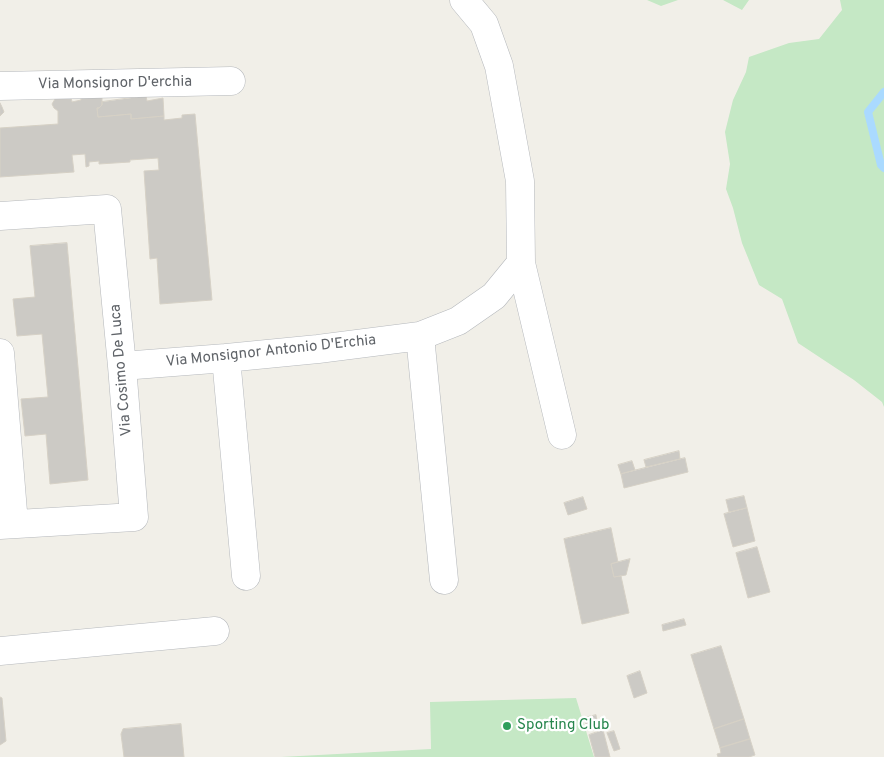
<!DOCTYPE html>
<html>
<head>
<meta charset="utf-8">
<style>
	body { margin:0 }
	canvas { display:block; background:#f1efe8 }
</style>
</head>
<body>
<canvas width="884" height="757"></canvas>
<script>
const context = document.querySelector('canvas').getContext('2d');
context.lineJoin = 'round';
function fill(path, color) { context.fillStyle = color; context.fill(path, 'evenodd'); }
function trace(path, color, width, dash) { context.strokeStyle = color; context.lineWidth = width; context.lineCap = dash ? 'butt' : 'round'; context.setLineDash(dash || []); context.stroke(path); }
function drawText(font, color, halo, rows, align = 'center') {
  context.font = font + ' Overpass,sans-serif'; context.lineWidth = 4.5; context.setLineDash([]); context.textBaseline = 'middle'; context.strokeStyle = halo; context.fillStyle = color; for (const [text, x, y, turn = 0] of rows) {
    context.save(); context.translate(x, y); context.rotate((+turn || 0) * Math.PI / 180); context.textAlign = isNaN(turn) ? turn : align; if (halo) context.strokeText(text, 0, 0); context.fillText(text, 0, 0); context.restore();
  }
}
const green = new Path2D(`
	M 647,0 L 678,0 L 661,6 Z
	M 723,0 L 749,0 L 742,10 Z
	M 840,0 L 884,0 L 884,407 L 882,402 L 854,380 L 798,343 L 782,299 L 759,285 L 742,243 L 733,208 L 726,189 L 730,164 L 725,132 L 733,100 L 746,72 L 749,57 L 789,43 L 819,39 L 842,10 Z
	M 576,698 L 594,757 L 281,757 L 431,749 L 430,702 Z`);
const stream = new Path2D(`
	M 884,92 L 868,112 L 881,165 L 884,168`);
const building = new Path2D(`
	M 99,94 L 102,98 L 102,105 L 99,108 L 97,108 L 98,117 L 131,114 L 131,119 L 164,116 L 164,120 L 182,118 L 182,115 L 195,114 L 212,300 L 160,304 L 157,258 L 150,259 L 144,171 L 159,170 L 158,158 L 130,160 L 130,162 L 99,164 L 99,161 L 89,162 L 89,166 L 86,167 L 85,154 L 72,155 L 74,172 L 0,177 L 0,128 L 58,124 L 58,111 L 54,108 L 52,104 L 55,99 L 61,96 L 71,97 L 72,102 L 81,100 L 81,97 Z
	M 146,96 L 147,101 L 163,98 L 164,116 L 131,119 L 131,114 L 98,117 L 97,108 L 99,108 L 102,105 L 102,102 Z
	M 0,103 L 2,107 L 4,112 L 0,116 Z
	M 67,243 L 88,480 L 50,484 L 46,434 L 25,436 L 21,399 L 48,397 L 42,334 L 17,336 L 13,299 L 35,297 L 30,246 Z
	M 679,451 L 680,459 L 646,467 L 644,460 Z
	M 685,458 L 688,472 L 624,488 L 621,474 Z
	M 632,461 L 635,470 L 621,474 L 618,465 Z
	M 744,496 L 747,508 L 729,512 L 726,500 Z
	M 583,497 L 587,509 L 568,515 L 564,503 Z
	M 747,508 L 755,541 L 733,547 L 724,514 Z
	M 611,528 L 618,562 L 611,564 L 614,577 L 621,576 L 629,613 L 582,624 L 564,539 Z
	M 757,547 L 770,592 L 748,598 L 736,553 Z
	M 630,559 L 626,575 L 614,577 L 611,564 Z
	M 684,619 L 686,625 L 663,631 L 662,625 Z
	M 721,646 L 744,719 L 714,729 L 691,655 Z
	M 640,671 L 647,693 L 634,698 L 627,676 Z
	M 0,697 L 2,698 L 6,741 L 0,745 Z
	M 596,715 L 597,721 L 586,724 L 584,718 Z
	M 744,719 L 750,739 L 720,748 L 714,729 Z
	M 181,724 L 184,757 L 124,757 L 121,734 L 123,729 Z
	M 603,730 L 610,757 L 595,757 L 589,735 Z
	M 614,731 L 620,749 L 614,751 L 607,733 Z
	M 750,739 L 755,755 L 749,757 L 718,757 L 717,754 L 721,753 L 720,748 Z`);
const minor = new Path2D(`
	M 0,86 L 231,81
	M 0,216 L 107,209 L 122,366 L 134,517 L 0,525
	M 521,263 L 562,435
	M 420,336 L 444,580
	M 0,353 L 14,524
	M 226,358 L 246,576
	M 122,366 L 226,358 L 318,349 L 420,336 L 458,321 L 494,296 L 521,263 L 520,181 L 499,66 L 484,24 L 464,0
	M 0,651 L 215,631`);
const markers = [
	[507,726,5,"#2e9e5b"]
];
const streetNames = [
	["Via Monsignor D'erchia",115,84,-1],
	["Via Monsignor Antonio D'Erchia",271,352,-6],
	["Via Cosimo De Luca",122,370,-95]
];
const leisureNames = [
	["Sporting Club",517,726]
];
fill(green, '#c5e8c5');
trace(stream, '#aadaff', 8);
fill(building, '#cccac5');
trace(building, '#d6d1c6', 1);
trace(minor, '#b5b8bc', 29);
trace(minor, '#fff', 28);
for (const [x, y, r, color] of markers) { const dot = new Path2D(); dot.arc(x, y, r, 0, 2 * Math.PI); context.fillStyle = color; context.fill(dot); trace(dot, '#fff', 2); }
drawText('15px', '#5f6368', '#fff', streetNames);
drawText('15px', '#27864d', '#fff', leisureNames, 'left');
</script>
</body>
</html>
